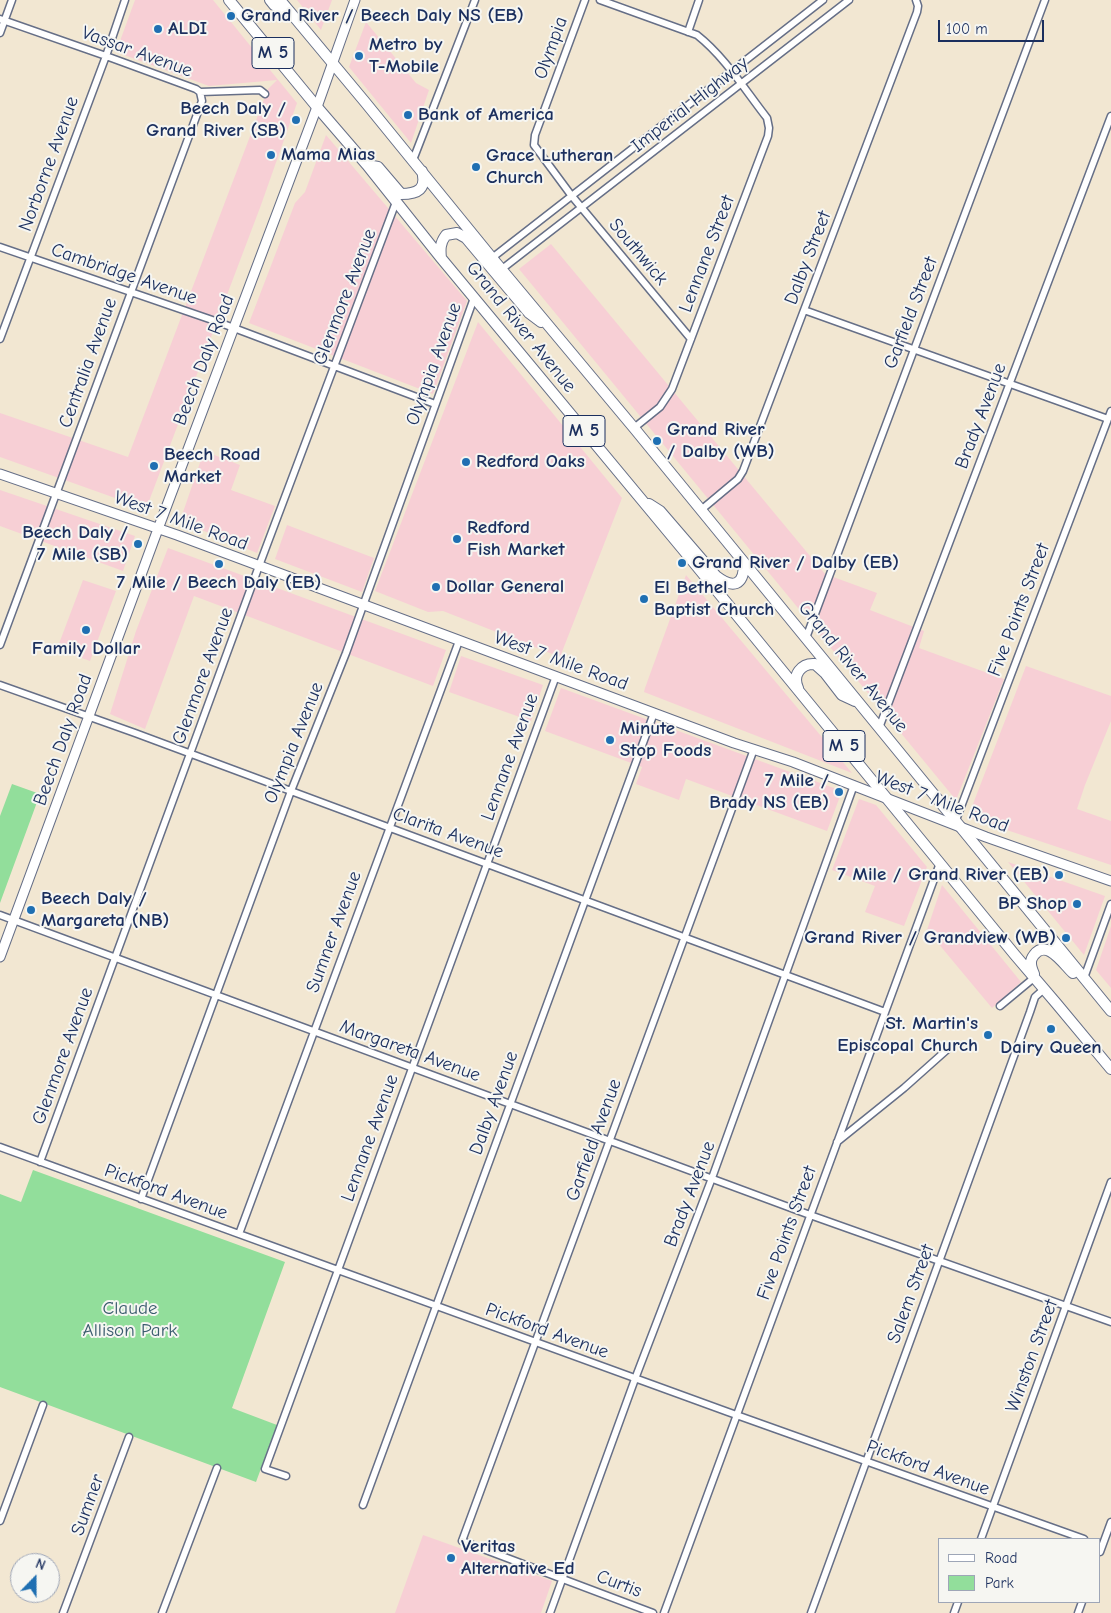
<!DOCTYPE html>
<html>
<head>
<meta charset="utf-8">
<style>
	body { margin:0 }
	#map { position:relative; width:1111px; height:1613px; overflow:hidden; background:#f2e7d2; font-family:"Comic Neue",sans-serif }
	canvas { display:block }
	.legend { position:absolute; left:938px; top:1538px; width:162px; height:65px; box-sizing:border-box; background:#f6f6f2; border:1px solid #9ea6b7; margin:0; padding:6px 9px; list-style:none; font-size:15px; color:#1b2f5e }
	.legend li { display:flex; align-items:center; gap:10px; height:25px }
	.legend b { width:25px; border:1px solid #9ea6b7 }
	.north { position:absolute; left:10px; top:1553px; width:50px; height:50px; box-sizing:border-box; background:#f6f6f2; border:1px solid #9ea6b7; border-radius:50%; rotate:22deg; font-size:14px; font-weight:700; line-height:20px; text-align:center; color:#1b2f5e }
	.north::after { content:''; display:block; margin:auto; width:18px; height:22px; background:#1f6fb2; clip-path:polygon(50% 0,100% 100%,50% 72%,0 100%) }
	.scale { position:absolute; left:938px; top:20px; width:106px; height:22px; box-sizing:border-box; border:2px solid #1b2f5e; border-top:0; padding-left:6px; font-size:15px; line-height:18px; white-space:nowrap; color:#1b2f5e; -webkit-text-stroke:4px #f6f6f2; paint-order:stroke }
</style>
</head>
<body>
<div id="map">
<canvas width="1111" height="1613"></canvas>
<ul class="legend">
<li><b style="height:6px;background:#fff"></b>Road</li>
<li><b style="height:14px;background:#92de9b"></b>Park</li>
</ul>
<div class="north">N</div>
<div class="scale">100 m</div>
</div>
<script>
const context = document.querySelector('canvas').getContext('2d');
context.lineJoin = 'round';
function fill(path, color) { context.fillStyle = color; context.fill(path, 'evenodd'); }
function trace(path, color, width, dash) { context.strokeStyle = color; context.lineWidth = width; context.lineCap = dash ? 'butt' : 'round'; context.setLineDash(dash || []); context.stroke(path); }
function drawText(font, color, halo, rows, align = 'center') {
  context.font = font + ' "Comic Neue",sans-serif'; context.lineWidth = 4; context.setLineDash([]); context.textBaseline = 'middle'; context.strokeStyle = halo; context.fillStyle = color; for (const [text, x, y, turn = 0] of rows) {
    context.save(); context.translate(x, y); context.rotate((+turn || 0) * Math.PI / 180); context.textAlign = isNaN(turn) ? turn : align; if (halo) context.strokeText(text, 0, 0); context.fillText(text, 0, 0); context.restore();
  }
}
const built = new Path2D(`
	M 135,0 L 213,0 L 297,103 L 261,205 L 146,509 L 0,457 L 0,413 L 128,457 L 268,89 L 277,80 L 209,86 L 116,52 Z
	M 297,0 L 332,0 L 321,30 Z
	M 366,22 L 416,83 L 429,90 L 411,143 L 349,67 Z
	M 326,135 L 467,301 L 433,394 L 249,323 L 295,203 L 305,192 Z
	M 551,244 L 825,574 L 877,593 L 870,610 L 924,631 L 919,648 L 1004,679 L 956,800 L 519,269 Z
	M 478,322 L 622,498 L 560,657 L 443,611 L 428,612 L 375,591 Z
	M 204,451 L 240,465 L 231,490 L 275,506 L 257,553 L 180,521 Z
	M 0,490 L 135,536 L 123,571 L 0,526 Z
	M 287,525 L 374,558 L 362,592 L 275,559 Z
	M 168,548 L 446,650 L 433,686 L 194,596 L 145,729 L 110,714 L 136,631 Z
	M 686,575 L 852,773 L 644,692 L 645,688 Z
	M 83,580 L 116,591 L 90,661 L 57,649 Z
	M 461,656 L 543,685 L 531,721 L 449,692 Z
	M 1026,666 L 1111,696 L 1111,721 L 1085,785 L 1077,809 L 1111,821 L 1111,865 L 968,817 Z
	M 561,688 L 842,791 L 827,831 L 686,779 L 679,800 L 636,784 L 642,767 L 545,731 Z
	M 859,799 L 876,805 L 927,867 L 904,926 L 865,912 L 875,886 L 832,870 Z
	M 1008,862 L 1105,896 L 1084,955 Z
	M 942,885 L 1021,982 L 992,1008 L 927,930 Z
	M 1111,926 L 1111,988 L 1096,970 Z
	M 423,1535 L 552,1581 L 541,1613 L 395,1613 Z`);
const green = new Path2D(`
	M 12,784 L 40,794 L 0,903 L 0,816 Z
	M 33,1170 L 285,1262 L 232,1408 L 277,1425 L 256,1482 L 0,1387 L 0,1194 L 21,1202 Z`);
const street = new Path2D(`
	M 585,0 L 535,135 L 534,145 L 571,195 L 691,339
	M 600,0 L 697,35 C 725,57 745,90 767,118 L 769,128 L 768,136 L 672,389 L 660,407 L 634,428
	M 0,19 L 106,56 L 196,89 L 200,92 L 260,90 L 265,94
	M 688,32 L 699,0
	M 0,33 L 12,0
	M 413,160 L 475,0
	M 0,247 L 218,322 L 435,404
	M 492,258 L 823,0
	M 502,269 L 849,0
	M 804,310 L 1108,419
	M 0,339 L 106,56 L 125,0
	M 701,510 L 738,479 L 743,471 L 917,12 L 918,6 L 916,0
	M 806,638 L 1045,0
	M 0,645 L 202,101 L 200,92
	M 0,685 L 135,733 L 885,1012
	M 879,728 L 1111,116
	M 956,820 L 1111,411
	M 0,915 L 810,1215 L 1111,1322
	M 1084,978 L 1111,904
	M 1000,1006 L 1035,977
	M 837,1142 L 904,1088 L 950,1047
	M 0,1147 L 728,1412 L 1084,1539
	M 40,1162 L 259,566 L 396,202
	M 141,1199 L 291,791 L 346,653 L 474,298
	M 239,1234 L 459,641
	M 286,1476 L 265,1469 L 556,676
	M 363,1505 L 654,713
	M 0,1521 L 43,1405
	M 981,1539 L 1111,1182
	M 1100,1552 L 1111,1522
	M 63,1613 L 129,1437
	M 162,1613 L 217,1468
	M 550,1613 L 635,1379 L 712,1178 L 854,785
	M 653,1613 L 462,1541 L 754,749
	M 664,1613 L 940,863
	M 811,1613 L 1030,1012 L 1035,997 L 1044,989
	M 954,1613 L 958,1602
	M 1078,1613 L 1082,1602`);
const secondary = new Path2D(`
	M 0,474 L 177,535 L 734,743 L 793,762 L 986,837 L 1111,881
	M 0,957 L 158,529 L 317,107 L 355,0`);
const primary = new Path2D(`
	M 229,0 L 317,107 L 367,165 L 441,258 L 690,558 L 1015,955 L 1056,1003 L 1111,1069
	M 270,0 L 274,5 L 286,11
	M 280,0 L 365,102 L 492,258 L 634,428 L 1111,1011
	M 367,165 L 378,167 L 401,194 C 418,194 427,189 422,171
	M 441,258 C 440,249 440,243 446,235 L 457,233 L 466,238 L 529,313 L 541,322
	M 649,504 L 660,511 L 716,576 C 733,589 744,586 744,563
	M 798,688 C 792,675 801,663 815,664 L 825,673 L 842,695 L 855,701
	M 1034,974 C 1031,967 1029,961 1034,955 C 1047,938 1064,965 1073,973`);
const markers = [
	[231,16,5,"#1f6fb2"],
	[158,29,5,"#1f6fb2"],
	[359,56,5,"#1f6fb2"],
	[408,115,5,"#1f6fb2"],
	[296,120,5,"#1f6fb2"],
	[271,155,5,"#1f6fb2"],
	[476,167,5,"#1f6fb2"],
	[657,441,5,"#1f6fb2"],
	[466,462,5,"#1f6fb2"],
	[154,466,5,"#1f6fb2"],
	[457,539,5,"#1f6fb2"],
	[138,544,5,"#1f6fb2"],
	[682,563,5,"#1f6fb2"],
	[219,564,5,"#1f6fb2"],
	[436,587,5,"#1f6fb2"],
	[644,599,5,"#1f6fb2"],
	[86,630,5,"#1f6fb2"],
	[610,740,5,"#1f6fb2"],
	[839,792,5,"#1f6fb2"],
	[1059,875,5,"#1f6fb2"],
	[1077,904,5,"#1f6fb2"],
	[31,910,5,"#1f6fb2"],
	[1066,938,5,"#1f6fb2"],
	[1051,1029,5,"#1f6fb2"],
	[988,1035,5,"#1f6fb2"],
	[451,1558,5,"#1f6fb2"]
];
const shields = [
	[273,53,42],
	[584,431,42],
	[844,746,42]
];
const shieldNames = [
	["M 5",273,53],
	["M 5",584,431],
	["M 5",844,746]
];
const poiNames = [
	["Grand River / Beech Daly NS (EB)",241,16],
	["ALDI",168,29],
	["Metro by",369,45],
	["T-Mobile",369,67],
	["Beech Daly /",286,109,"right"],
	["Grand River (SB)",286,131,"right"],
	["Bank of America",418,115],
	["Mama Mias",281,155],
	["Grace Lutheran",486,156],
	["Church",486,178],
	["Grand River",667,430],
	["/ Dalby (WB)",667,452],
	["Beech Road",164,455],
	["Market",164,477],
	["Redford Oaks",476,462],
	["Redford",467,528],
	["Fish Market",467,550],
	["Beech Daly /",128,533,"right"],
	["7 Mile (SB)",128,555,"right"],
	["Grand River / Dalby (EB)",692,563],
	["7 Mile / Beech Daly (EB)",219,583,"center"],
	["Dollar General",446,587],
	["El Bethel",654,588],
	["Baptist Church",654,610],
	["Family Dollar",86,649,"center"],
	["Minute",620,729],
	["Stop Foods",620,751],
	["7 Mile /",829,781,"right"],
	["Brady NS (EB)",829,803,"right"],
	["7 Mile / Grand River (EB)",1049,875,"right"],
	["Beech Daly /",41,899],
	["Margareta (NB)",41,921],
	["BP Shop",1067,904,"right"],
	["Grand River / Grandview (WB)",1056,938,"right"],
	["St. Martin's",978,1024,"right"],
	["Episcopal Church",978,1046,"right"],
	["Dairy Queen",1051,1048,"center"],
	["Veritas",461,1547],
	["Alternative Ed",461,1569]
];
const streetNames = [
	["Olympia",551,48,-70],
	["Vassar Avenue",137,52,20],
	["Imperial Highway",690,105,-38],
	["Norborne Avenue",49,164,-70],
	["Southwick",638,252,50],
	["Lennane Street",707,254,-69],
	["Dalby Street",808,258,-69],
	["Cambridge Avenue",124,274,19],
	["Glenmore Avenue",345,297,-69],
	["Garfield Street",911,313,-69],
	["Grand River Avenue",521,327,51],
	["Beech Daly Road",204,360,-69],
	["Centralia Avenue",88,363,-70],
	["Olympia Avenue",434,364,-70],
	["Brady Avenue",981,416,-69],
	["West 7 Mile Road",181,521,20],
	["Five Points Street",1019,610,-69],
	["West 7 Mile Road",561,661,20],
	["Grand River Avenue",853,667,51],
	["Glenmore Avenue",203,676,-70],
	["Beech Daly Road",63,740,-70],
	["Olympia Avenue",294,743,-68],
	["Lennane Avenue",510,757,-70],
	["West 7 Mile Road",942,802,21],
	["Clarita Avenue",448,833,20],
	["Sumner Avenue",334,932,-70],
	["Margareta Avenue",410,1051,20],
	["Glenmore Avenue",63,1056,-70],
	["Dalby Avenue",494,1103,-70],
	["Lennane Avenue",370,1138,-70],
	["Garfield Avenue",594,1140,-70],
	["Pickford Avenue",166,1192,20],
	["Brady Avenue",690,1194,-69],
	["Five Points Street",787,1233,-70],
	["Salem Street",911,1294,-70],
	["Pickford Avenue",547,1331,20],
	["Winston Street",1032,1356,-70],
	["Pickford Avenue",928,1468,20],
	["Sumner",88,1505,-70],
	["Curtis",619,1584,21]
];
const parkNames = [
	["Claude",130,1309],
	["Allison Park",130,1331]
];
fill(built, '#f7cfd5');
fill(green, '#92de9b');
trace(street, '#666f87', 9);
trace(secondary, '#666f87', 11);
trace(primary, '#666f87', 12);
trace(street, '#fff', 6);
trace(secondary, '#fff', 9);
trace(primary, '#fff', 10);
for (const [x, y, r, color] of markers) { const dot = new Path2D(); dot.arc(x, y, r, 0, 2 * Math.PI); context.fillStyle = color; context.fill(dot); trace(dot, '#f6f6f2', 2); }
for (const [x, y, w] of shields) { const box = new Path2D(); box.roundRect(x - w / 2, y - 15.5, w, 31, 4); context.fillStyle = '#f6f6f2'; context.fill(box); trace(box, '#1b2f5e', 1); }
drawText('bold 18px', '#1b2f5e', null, shieldNames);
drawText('bold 19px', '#1b2f5e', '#f6f6f2', poiNames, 'left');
drawText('19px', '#1b2f5e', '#f6f6f2', streetNames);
drawText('19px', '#395b6d', '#f6f6f2', parkNames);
</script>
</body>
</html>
